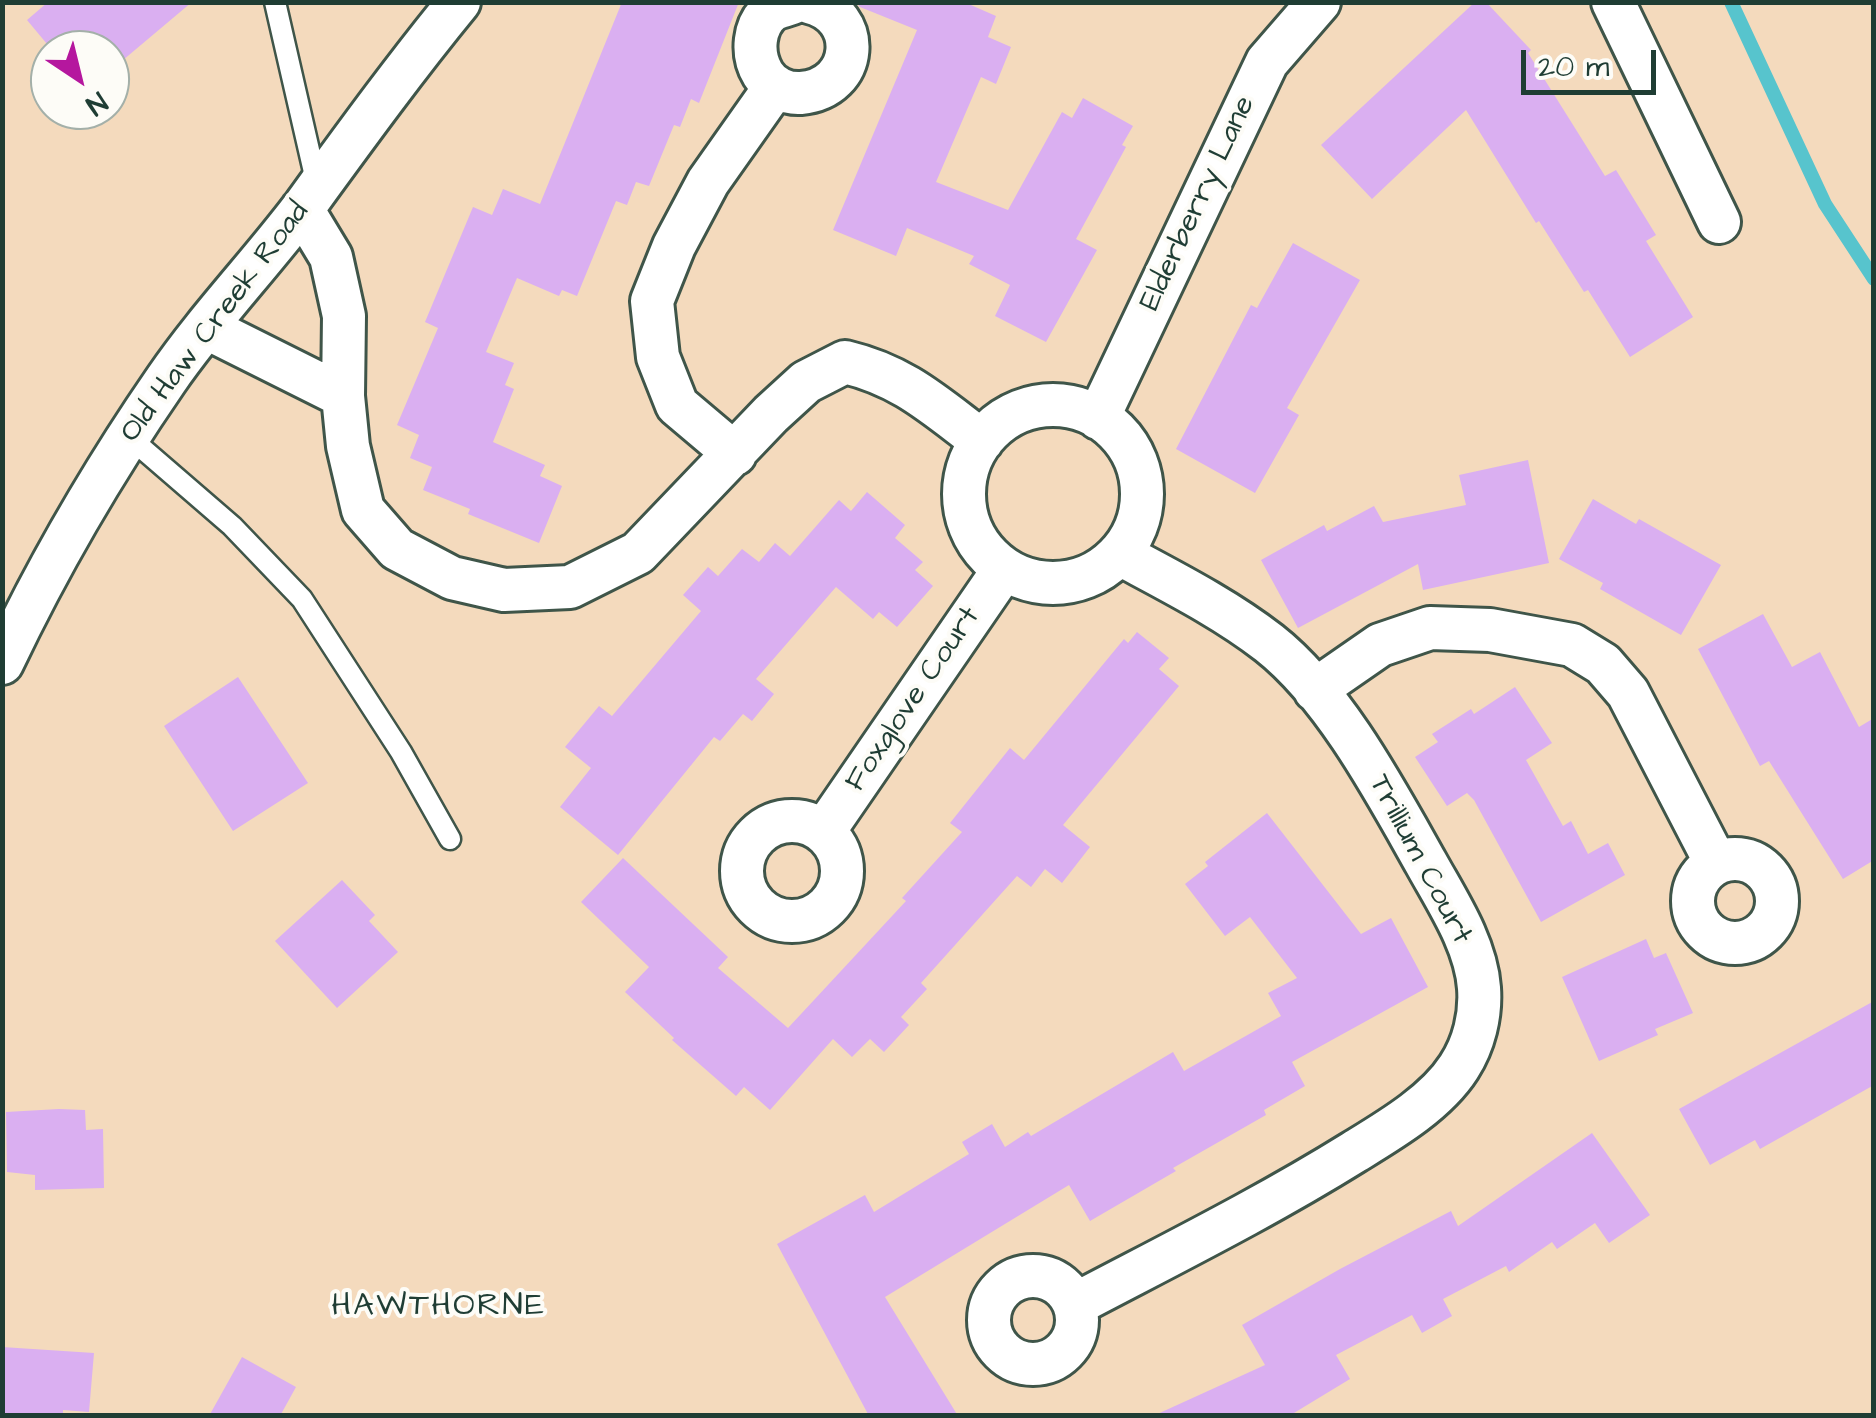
<!DOCTYPE html>
<html>
<head>
<meta charset="utf-8">
<style>
	body { margin:0 }
	#map { position:relative; width:1876px; height:1418px; overflow:hidden; background:#f4dabd; font-family:"Architects Daughter",sans-serif }
	canvas { display:block }
	.frame { position:absolute; inset:0; border:5px solid #1f3d34; pointer-events:none }
	.north { position:absolute; left:30px; top:30px; width:100px; height:100px; box-sizing:border-box; background:#fdfcf7; border:2px solid #a4b0a9; border-radius:50%; rotate:145deg; font-size:28px; font-weight:700; line-height:40px; text-align:center; color:#1f3d34 }
	.north::after { content:''; display:block; margin:auto; width:35px; height:45px; background:#b5179e; clip-path:polygon(50% 0,100% 100%,50% 72%,0 100%) }
	.scale { position:absolute; left:1521px; top:50px; width:135px; height:45px; box-sizing:border-box; border:5px solid #1f3d34; border-top:0; padding-left:12px; font-size:30px; line-height:35px; white-space:nowrap; color:#1f3d34; -webkit-text-stroke:8px #fdfcf7; paint-order:stroke }
</style>
</head>
<body>
<div id="map">
<canvas width="1876" height="1418"></canvas>
<div class="frame"></div>
<div class="north">N</div>
<div class="scale">20 m</div>
</div>
<script>
const context = document.querySelector('canvas').getContext('2d');
context.lineJoin = 'round';
function trace(path, color, width, dash) { context.strokeStyle = color; context.lineWidth = width; context.lineCap = dash ? 'butt' : 'round'; context.setLineDash(dash || []); context.stroke(path); }
function fill(path, color) { context.fillStyle = color; context.fill(path, 'evenodd'); }
function drawText(font, color, halo, rows, align = 'center') {
  context.font = font + ' "Architects Daughter",sans-serif'; context.lineWidth = 8; context.setLineDash([]); context.textBaseline = 'middle'; context.strokeStyle = halo; context.fillStyle = color; for (const [text, x, y, turn = 0] of rows) {
    context.save(); context.translate(x, y); context.rotate((+turn || 0) * Math.PI / 180); context.textAlign = isNaN(turn) ? turn : align; if (halo) context.strokeText(text, 0, 0); context.fillText(text, 0, 0); context.restore();
  }
}
const stream = new Path2D(`
	M 1731,2 L 1825,204 L 1874,279`);
const building = new Path2D(`
	M 48,2 L 192,2 L 110,71 L 110,50 L 52,50 L 27,20 Z
	M 622,2 L 739,2 L 699,103 L 691,99 L 680,127 L 674,125 L 649,186 L 636,182 L 627,205 L 616,201 L 577,296 L 562,290 L 559,296 L 517,278 L 486,352 L 514,363 L 505,385 L 514,389 L 493,442 L 545,465 L 540,476 L 562,486 L 539,543 L 468,514 L 470,509 L 423,490 L 432,467 L 410,458 L 419,435 L 397,425 L 438,328 L 425,322 L 473,207 L 492,215 L 503,189 L 540,204 Z
	M 856,2 L 964,2 L 996,16 L 988,37 L 1011,47 L 996,84 L 981,77 L 936,182 L 1008,210 L 1062,112 L 1072,118 L 1083,98 L 1133,126 L 1122,145 L 1126,147 L 1076,239 L 1097,250 L 1046,342 L 995,316 L 1010,285 L 969,264 L 974,256 L 907,228 L 896,256 L 833,230 L 917,30 L 860,7 Z
	M 1475,2 L 1486,2 L 1531,50 L 1528,53 L 1605,176 L 1616,170 L 1656,235 L 1646,241 L 1693,317 L 1630,357 L 1588,290 L 1584,292 L 1539,221 L 1536,223 L 1466,110 L 1372,199 L 1321,145 Z
	M 1293,243 L 1360,280 L 1287,408 L 1299,415 L 1255,493 L 1176,449 L 1251,305 L 1257,308 Z
	M 1528,460 L 1549,563 L 1423,590 L 1418,564 L 1298,628 L 1261,560 L 1324,525 L 1327,531 L 1374,506 L 1383,522 L 1466,505 L 1459,475 Z
	M 867,492 L 905,525 L 895,538 L 923,562 L 915,570 L 933,586 L 897,627 L 879,612 L 873,619 L 836,587 L 756,679 L 774,694 L 752,721 L 743,714 L 720,741 L 714,737 L 618,855 L 560,807 L 591,768 L 565,747 L 599,706 L 612,716 L 701,611 L 683,595 L 708,567 L 718,576 L 742,549 L 759,562 L 775,543 L 790,556 L 839,500 L 851,511 Z
	M 1593,499 L 1636,524 L 1639,519 L 1721,565 L 1681,635 L 1600,589 L 1603,583 L 1559,559 Z
	M 1763,614 L 1792,667 L 1820,652 L 1859,727 L 1874,718 L 1874,860 L 1843,879 L 1769,761 L 1760,766 L 1698,649 Z
	M 1137,632 L 1169,658 L 1159,669 L 1179,686 L 1063,825 L 1090,847 L 1062,883 L 1045,869 L 1031,887 L 1017,876 L 921,983 L 927,989 L 901,1017 L 909,1025 L 884,1052 L 870,1039 L 852,1057 L 833,1039 L 770,1110 L 744,1087 L 736,1096 L 672,1040 L 674,1038 L 625,992 L 649,967 L 581,902 L 623,858 L 728,957 L 718,968 L 788,1028 L 906,901 L 902,898 L 962,832 L 950,823 L 1010,748 L 1024,760 L 1124,639 L 1128,643 Z
	M 238,677 L 308,783 L 233,831 L 164,726 Z
	M 1515,687 L 1552,743 L 1526,760 L 1563,826 L 1571,821 L 1588,854 L 1608,843 L 1625,875 L 1541,922 L 1474,800 L 1467,793 L 1447,806 L 1415,757 L 1438,742 L 1432,734 L 1471,709 L 1474,714 Z
	M 1267,813 L 1361,934 L 1391,918 L 1428,987 L 1292,1062 L 1305,1086 L 1264,1110 L 1266,1115 L 1173,1168 L 1176,1171 L 1090,1221 L 1069,1185 L 885,1297 L 958,1416 L 869,1416 L 777,1244 L 865,1195 L 874,1212 L 969,1154 L 962,1142 L 992,1124 L 1005,1147 L 1028,1132 L 1031,1136 L 1173,1052 L 1184,1071 L 1281,1016 L 1268,993 L 1297,978 L 1250,917 L 1225,936 L 1185,884 L 1208,866 L 1205,862 Z
	M 342,880 L 375,915 L 369,921 L 398,952 L 337,1008 L 275,941 Z
	M 1646,939 L 1654,958 L 1666,953 L 1693,1013 L 1655,1029 L 1658,1035 L 1599,1061 L 1562,977 Z
	M 1874,1001 L 1874,1085 L 1760,1149 L 1755,1140 L 1710,1165 L 1679,1109 Z
	M 59,1109 L 85,1110 L 86,1130 L 103,1129 L 104,1188 L 35,1190 L 35,1175 L 7,1172 L 6,1112 Z
	M 1592,1133 L 1650,1215 L 1609,1243 L 1595,1223 L 1557,1249 L 1552,1242 L 1509,1272 L 1506,1266 L 1443,1299 L 1452,1316 L 1422,1333 L 1412,1315 L 1336,1355 L 1350,1379 L 1289,1416 L 1153,1416 L 1265,1365 L 1242,1325 L 1340,1269 L 1451,1211 L 1458,1226 Z
	M 2,1347 L 94,1353 L 89,1412 L 63,1410 L 63,1416 L 2,1416 Z
	M 242,1357 L 296,1387 L 280,1416 L 209,1416 Z`);
const service = new Path2D(`
	M 275,2 L 317,185
	M 129,437 L 232,526 L 302,599 L 401,752 L 450,839`);
const minor = new Path2D(`
	M 794,2 C 788,5 777,7 772,10 C 753,25 751,54 763,74 C 771,87 786,94 801,93 C 859,88 864,15 809,2
	M 1613,2 L 1719,222
	M 207,328 L 343,396 L 344,316 L 331,257 L 302,209
	M 343,396 L 348,446 L 363,510 L 397,549 L 452,578 L 504,590 L 570,587 L 638,553 L 771,414 L 806,382 L 845,362 C 904,376 935,406 982,441
	M964 494a89 89 0 1 1 178 0a89 89 0 1 1-178 0Z
	M 1098,418 L 1267,62 L 1319,2
	M 735,454 L 677,405 L 658,357 L 652,301 L 674,246 L 708,182 L 775,87
	M 2,663 C 49,564 104,470 166,380 C 207,320 259,266 303,208 C 354,138 404,69 459,2
	M 1315,690 L 1380,645 L 1430,628 L 1490,630 L 1572,645 L 1603,664 L 1628,693 L 1716,863
	M742 871a50 50 0 1 1 100 0a50 50 0 1 1-100 0Z
	M 824,831 L 1004,569
	M1693 901a42 42 0 1 1 84 0a42 42 0 1 1-84 0Z
	M989 1320a44 44 0 1 1 88 0a44 44 0 1 1-88 0Z
	M 1076,1304 C 1169,1255 1264,1208 1354,1152 C 1390,1130 1436,1103 1459,1067 C 1474,1044 1481,1015 1479,988 C 1476,944 1447,901 1426,863 C 1386,792 1334,694 1269,643 C 1224,608 1170,581 1120,554`);
const streetNames = [
	["Elderberry Lane",1199,204,-65],
	["Old Haw Creek Road",216,323,-53],
	["Foxglove Court",914,700,-56],
	["Trillium Court",1419,860,62]
];
const neighbourhoodNames = [
	["HAWTHORNE",439,1307]
];
trace(stream, '#57c4cd', 14);
fill(building, '#daaff1');
trace(service, '#3f5549', 25);
trace(minor, '#3f5549', 48);
trace(service, '#fff', 20);
trace(minor, '#fff', 42);
drawText('30px', '#1f3d34', '#fdfcf7', streetNames);
context.letterSpacing = '2.5px';
drawText('32px', '#1f3d34', '#fdfcf7', neighbourhoodNames);
context.letterSpacing = '0px';
</script>
</body>
</html>
